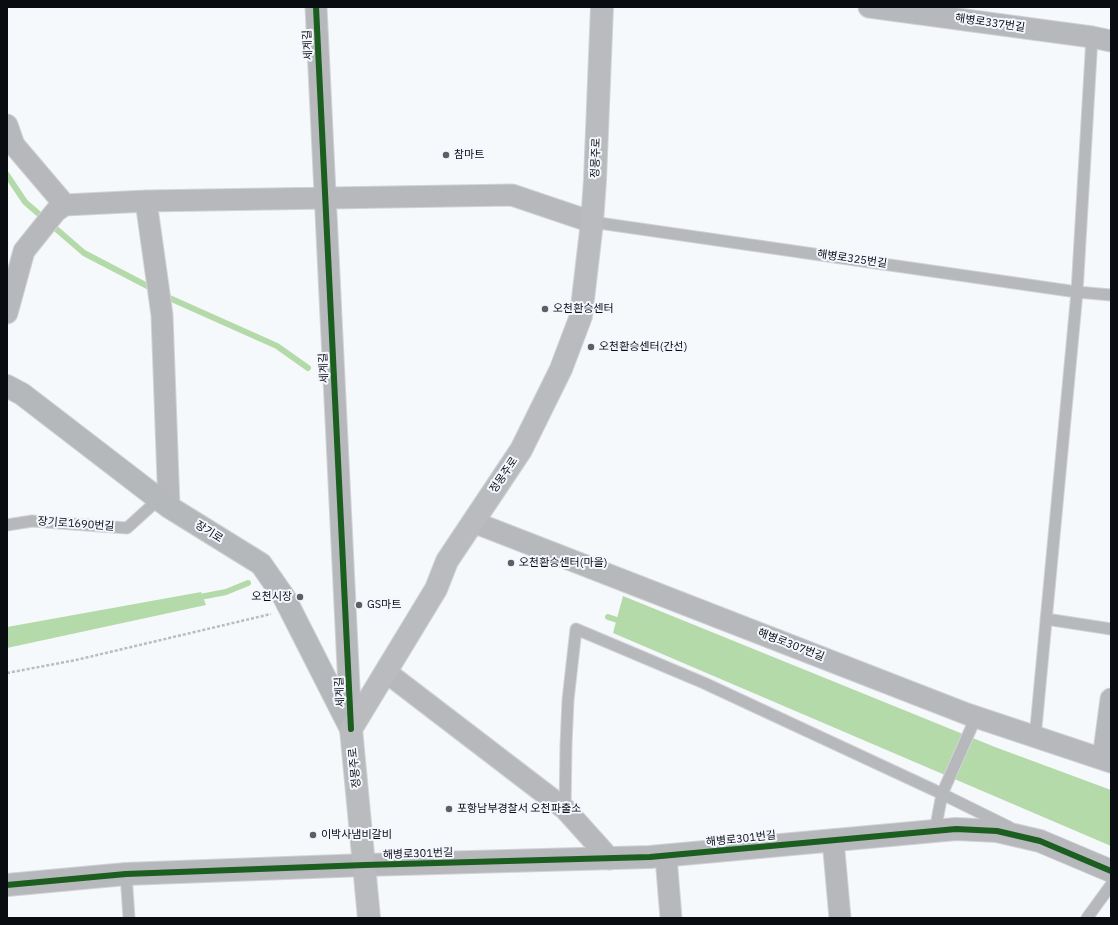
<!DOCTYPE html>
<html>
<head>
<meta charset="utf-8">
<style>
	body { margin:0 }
	#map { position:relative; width:1118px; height:925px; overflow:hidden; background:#f6f9fc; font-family:"IBM Plex Sans",sans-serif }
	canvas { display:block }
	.frame { position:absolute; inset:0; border:8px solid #090c11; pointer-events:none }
</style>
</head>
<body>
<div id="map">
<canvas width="1118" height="925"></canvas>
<div class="frame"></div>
</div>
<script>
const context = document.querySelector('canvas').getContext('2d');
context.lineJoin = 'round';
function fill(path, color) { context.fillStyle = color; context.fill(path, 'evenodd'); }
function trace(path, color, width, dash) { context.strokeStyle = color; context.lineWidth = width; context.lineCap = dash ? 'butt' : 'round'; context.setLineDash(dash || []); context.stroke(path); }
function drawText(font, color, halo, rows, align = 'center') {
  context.font = font + ' "IBM Plex Sans","Noto Sans KR",sans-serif'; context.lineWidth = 4; context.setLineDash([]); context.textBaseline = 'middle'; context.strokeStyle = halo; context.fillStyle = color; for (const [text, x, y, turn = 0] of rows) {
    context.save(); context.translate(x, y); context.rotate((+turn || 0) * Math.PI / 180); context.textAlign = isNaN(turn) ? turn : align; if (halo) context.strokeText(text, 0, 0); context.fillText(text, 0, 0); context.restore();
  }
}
const water = new Path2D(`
	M 201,592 L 206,605 L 7,648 L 7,627 Z
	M 623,596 L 995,747 L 1111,790 L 1111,846 L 613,633 Z`);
const stream = new Path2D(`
	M 7,175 L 25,202 L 84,253 L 155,290
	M 165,296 L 277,346 L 308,368
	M 195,598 L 226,592 L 248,583
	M 608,617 L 623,622`);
const path = new Path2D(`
	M 7,673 L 76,660 L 271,614`);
const service = new Path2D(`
	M 592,222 L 1077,292 L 1111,295
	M 7,525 L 32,521 L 127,528 L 159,499
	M 1046,619 L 1111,629
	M 1035,738 L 1077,292 L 1092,37
	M 565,809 L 566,745 L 568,700 L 576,629 L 704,683 L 934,790 L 1009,827
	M 935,831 L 942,794 L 976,717
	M 126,874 L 129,918
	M 1087,918 L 1111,885`);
const minor = new Path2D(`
	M 316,7 L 351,729
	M 869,7 L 1092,37 L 1111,41
	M 7,125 L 14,145 L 65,205
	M 146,201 L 162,315 L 169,507
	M 7,313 L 24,251 L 56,211 L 65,205 L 146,201 L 512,195 L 592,222
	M 473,522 L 967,714 L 1111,762
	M 386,672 L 565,809 L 610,859
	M 1103,759 L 1111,699
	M 833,840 L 840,918
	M 666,857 L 671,918`);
const tertiary = new Path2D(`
	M 7,885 L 126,874 L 365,865 L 650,857 L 956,829 L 997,831 L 1040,841 L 1111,871`);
const secondary = new Path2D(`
	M 7,386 L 22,394 L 169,507 L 261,564 L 284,597 L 351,729`);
const primary = new Path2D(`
	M 369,918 L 351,729 L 436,589 L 447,561 L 521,450 L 561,369 L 581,316 L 592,222 L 595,180 L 602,7`);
const cycleway = new Path2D(`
	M 316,7 L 351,729
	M 7,885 L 126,874 L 365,865 L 650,857 L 956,829 L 997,831 L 1040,841 L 1111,871`);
const markers = [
	[446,155,4,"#5c5f63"],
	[545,309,4,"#5c5f63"],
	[591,347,4,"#5c5f63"],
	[511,563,4,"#5c5f63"],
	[300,597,4,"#5c5f63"],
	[359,605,4,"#5c5f63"],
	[449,809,4,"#5c5f63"],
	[313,835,4,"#5c5f63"]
];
const streetNames = [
	["해병로337번길",990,23,8],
	["세계길",308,45,-93],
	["정몽주로",596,158,-88],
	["해병로325번길",852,259,8],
	["세계길",324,368,-93],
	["정몽주로",504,475,-56],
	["장기로1690번길",76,524,4],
	["장기로",209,532,32],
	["해병로307번길",791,645,21],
	["세계길",340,692,-93],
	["정몽주로",355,768,-96],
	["해병로301번길",741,839,-6],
	["해병로301번길",418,854,-2]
];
const poiNames = [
	["참마트",454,155],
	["오천환승센터",553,309],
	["오천환승센터(간선)",599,347],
	["오천환승센터(마을)",519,563],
	["오천시장",292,597,"right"],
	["GS마트",367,605],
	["포항남부경찰서 오천파출소",457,809],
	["이박사냄비갈비",321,835]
];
fill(water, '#b5daa9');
trace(stream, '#b5daa9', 6);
trace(service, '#d1d3d6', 13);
trace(minor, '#d1d3d6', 23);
trace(tertiary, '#d1d3d6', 24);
trace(secondary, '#d1d3d6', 24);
trace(primary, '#d1d3d6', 24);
trace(path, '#babcbe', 2.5, [3, 2]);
trace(service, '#b6b8bb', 11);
trace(minor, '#b6b8bb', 21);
trace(tertiary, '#b6b8bb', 22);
trace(secondary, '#b5b8bb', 22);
trace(primary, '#babbbe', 22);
trace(cycleway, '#1b5e20', 6);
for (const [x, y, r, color] of markers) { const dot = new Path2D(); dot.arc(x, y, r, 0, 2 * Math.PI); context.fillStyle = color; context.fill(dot); trace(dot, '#f4f8fe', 1.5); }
drawText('11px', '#090c11', '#f4f8fe', streetNames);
drawText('11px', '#090c11', '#f4f8fe', poiNames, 'left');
</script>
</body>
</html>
